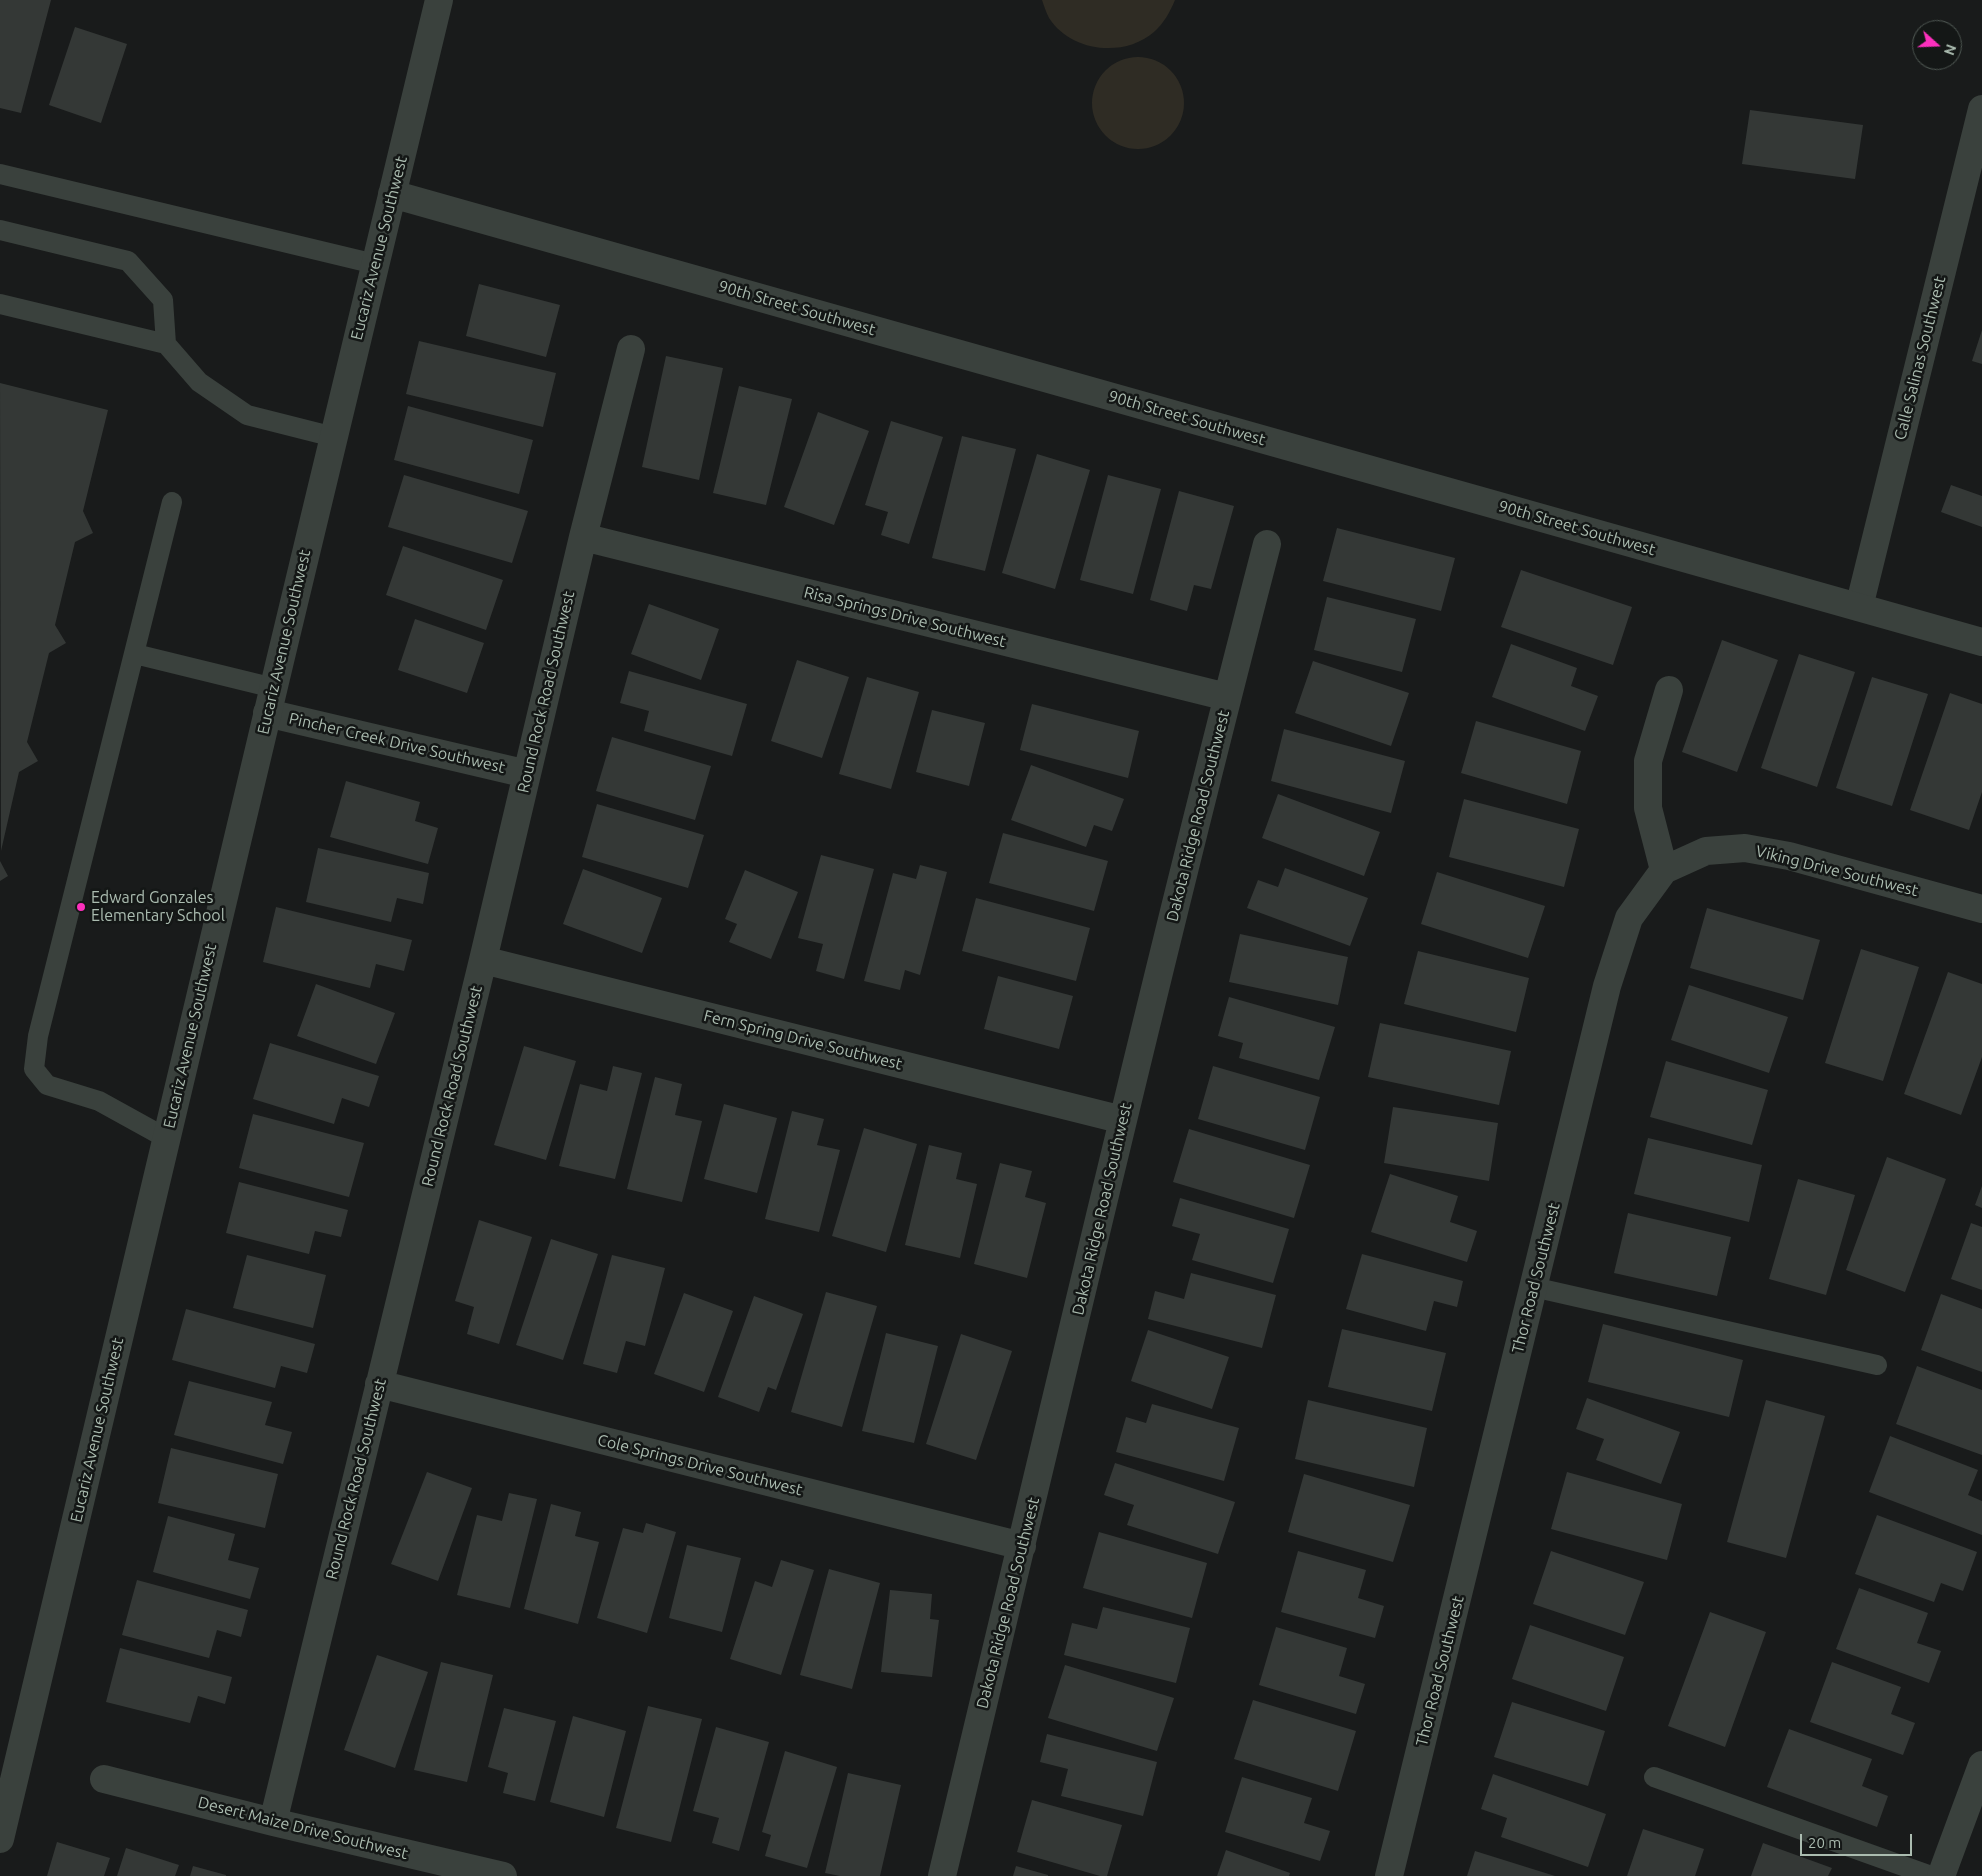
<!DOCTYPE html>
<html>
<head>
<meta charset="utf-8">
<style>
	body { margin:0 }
	#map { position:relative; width:1982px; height:1876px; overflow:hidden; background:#191b1b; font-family:Ubuntu,sans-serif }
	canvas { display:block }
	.north { position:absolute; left:1912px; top:20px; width:50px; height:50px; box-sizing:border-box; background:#141716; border:1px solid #505954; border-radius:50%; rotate:110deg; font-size:14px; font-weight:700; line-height:20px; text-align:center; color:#abbcb0 }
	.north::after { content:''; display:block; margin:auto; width:18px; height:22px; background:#fc30bd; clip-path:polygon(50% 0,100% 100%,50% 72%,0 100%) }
	.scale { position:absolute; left:1800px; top:1834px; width:112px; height:22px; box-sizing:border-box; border:2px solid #abbcb0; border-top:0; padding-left:6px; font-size:15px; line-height:18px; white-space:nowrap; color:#abbcb0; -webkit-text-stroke:4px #141716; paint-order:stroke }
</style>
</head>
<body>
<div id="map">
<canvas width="1982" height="1876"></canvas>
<div class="north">N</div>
<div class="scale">20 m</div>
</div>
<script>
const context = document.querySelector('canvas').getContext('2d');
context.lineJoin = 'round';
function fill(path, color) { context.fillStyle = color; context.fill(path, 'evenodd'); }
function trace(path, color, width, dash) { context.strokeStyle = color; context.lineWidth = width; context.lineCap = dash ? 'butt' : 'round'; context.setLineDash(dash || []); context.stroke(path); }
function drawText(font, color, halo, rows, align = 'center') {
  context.font = font + ' Ubuntu,sans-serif'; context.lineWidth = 5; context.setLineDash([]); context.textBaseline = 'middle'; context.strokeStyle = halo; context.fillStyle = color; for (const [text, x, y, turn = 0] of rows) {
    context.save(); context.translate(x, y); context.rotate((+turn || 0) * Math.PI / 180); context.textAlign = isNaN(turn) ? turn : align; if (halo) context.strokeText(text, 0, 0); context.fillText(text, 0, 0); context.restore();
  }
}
const green = new Path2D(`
	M 1042,0 L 1175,0 C 1170,12 1164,23 1154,32 C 1124,58 1071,52 1049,18 C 1046,12 1044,6 1042,0 Z
	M1092 103a46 46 0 1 1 92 0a46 46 0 1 1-92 0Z`);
const building = new Path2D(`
	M 0,0 L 51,0 L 21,113 L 0,108 Z
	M 75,27 L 127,44 L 101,123 L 49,105 Z
	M 1750,110 L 1863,125 L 1855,179 L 1742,164 Z
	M 479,284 L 560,305 L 546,357 L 466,336 Z
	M 1982,330 L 1982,364 L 1972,361 Z
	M 419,341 L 556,373 L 543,427 L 406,394 Z
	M 666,356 L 723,368 L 699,480 L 642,467 Z
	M 0,383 L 108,410 L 83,511 L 93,533 L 75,542 L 55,625 L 66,643 L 49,653 L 27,742 L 38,761 L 19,772 L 1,851 Z
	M 739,386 L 792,399 L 766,505 L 713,493 Z
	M 408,406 L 533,440 L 519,494 L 394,460 Z
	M 818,412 L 869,431 L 834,525 L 784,507 Z
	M 891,421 L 943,437 L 909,544 L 881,535 L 888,512 L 865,505 Z
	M 962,436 L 1016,449 L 985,571 L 932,558 Z
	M 1037,454 L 1090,470 L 1055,589 L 1002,573 Z
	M 404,475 L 528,511 L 512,563 L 388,527 Z
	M 1108,475 L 1161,489 L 1133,594 L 1080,580 Z
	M 1951,485 L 1982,496 L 1982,527 L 1941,512 Z
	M 1179,491 L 1234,506 L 1211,589 L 1194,585 L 1187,611 L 1150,600 Z
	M 1337,528 L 1455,558 L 1441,611 L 1323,581 Z
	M 403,546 L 503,580 L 486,630 L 386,595 Z
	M 1521,570 L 1632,607 L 1613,665 L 1501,627 Z
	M 1327,597 L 1416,619 L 1402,672 L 1314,650 Z
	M 649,604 L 719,629 L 701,680 L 631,654 Z
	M 415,619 L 484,643 L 467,693 L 398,670 Z
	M 1722,640 L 1778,660 L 1737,772 L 1682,752 Z
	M 1511,644 L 1577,668 L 1571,686 L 1598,696 L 1585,731 L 1492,697 Z
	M 1799,654 L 1855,672 L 1817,787 L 1761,768 Z
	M 797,660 L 849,677 L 822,758 L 771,741 Z
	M 1313,661 L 1409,693 L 1391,746 L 1295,713 Z
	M 629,671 L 747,704 L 732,756 L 644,731 L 649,711 L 620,703 Z
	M 867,677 L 919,692 L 891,789 L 839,774 Z
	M 1872,677 L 1928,694 L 1892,806 L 1836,788 Z
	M 1950,693 L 1982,704 L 1982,792 L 1969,830 L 1910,810 Z
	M 1032,704 L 1139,731 L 1128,778 L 1020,750 Z
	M 932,710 L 985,723 L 969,786 L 916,772 Z
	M 1476,721 L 1581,751 L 1567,804 L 1461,773 Z
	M 1284,729 L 1405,761 L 1391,813 L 1271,781 Z
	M 612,737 L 711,766 L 695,820 L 596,791 Z
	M 1031,765 L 1124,799 L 1112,831 L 1094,825 L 1086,847 L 1011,820 Z
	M 346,781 L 420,802 L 415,821 L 438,828 L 428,864 L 330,837 Z
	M 1278,794 L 1380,832 L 1364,876 L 1262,838 Z
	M 1464,799 L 1579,829 L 1564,887 L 1449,857 Z
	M 597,804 L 704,835 L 688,888 L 582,857 Z
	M 1003,833 L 1108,861 L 1094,911 L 989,883 Z
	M 318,848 L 429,873 L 423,904 L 397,898 L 391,922 L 306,902 Z
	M 821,855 L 874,869 L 844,979 L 816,971 L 823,944 L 798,938 Z
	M 0,861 L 8,876 L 0,881 Z
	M 920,865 L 947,872 L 920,975 L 905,970 L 900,990 L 864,981 L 893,873 L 916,879 Z
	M 1285,868 L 1368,898 L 1350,946 L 1247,908 L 1258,880 L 1278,887 Z
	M 583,869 L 662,898 L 642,953 L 563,924 Z
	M 745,870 L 798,892 L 771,959 L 729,942 L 737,924 L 725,919 Z
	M 1437,872 L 1545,906 L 1528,958 L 1421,924 Z
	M 976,898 L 1090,928 L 1076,981 L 962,951 Z
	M 276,907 L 412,940 L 404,971 L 376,964 L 370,988 L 263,962 Z
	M 1707,908 L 1820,940 L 1803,1000 L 1690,968 Z
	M 1240,934 L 1348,957 L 1338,1005 L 1229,982 Z
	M 1861,949 L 1919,967 L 1883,1081 L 1825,1063 Z
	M 1418,951 L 1529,978 L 1516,1032 L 1404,1004 Z
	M 1948,972 L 1982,984 L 1982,1057 L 1961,1115 L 1904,1094 Z
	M 998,976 L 1073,996 L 1059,1049 L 984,1029 Z
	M 316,984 L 395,1013 L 376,1064 L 297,1036 Z
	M 1689,985 L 1788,1017 L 1769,1073 L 1671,1040 Z
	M 1229,997 L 1335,1027 L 1319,1080 L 1239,1058 L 1243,1043 L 1218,1036 Z
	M 1380,1023 L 1511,1051 L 1499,1105 L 1368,1077 Z
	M 270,1043 L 379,1076 L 369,1107 L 342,1098 L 334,1124 L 253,1099 Z
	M 524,1046 L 576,1061 L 546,1160 L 494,1145 Z
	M 1666,1061 L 1768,1090 L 1752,1145 L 1650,1117 Z
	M 613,1066 L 642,1073 L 615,1179 L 559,1166 L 580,1084 L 607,1091 Z
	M 1213,1066 L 1320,1097 L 1305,1150 L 1198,1119 Z
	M 655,1077 L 682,1084 L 675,1115 L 702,1121 L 682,1202 L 627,1189 Z
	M 724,1104 L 777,1118 L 757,1193 L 704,1179 Z
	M 1393,1107 L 1498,1123 L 1489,1181 L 1384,1163 Z
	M 792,1111 L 824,1119 L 817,1145 L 840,1150 L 819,1232 L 765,1219 Z
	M 253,1114 L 364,1143 L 349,1197 L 239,1168 Z
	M 864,1128 L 917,1144 L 886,1252 L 832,1236 Z
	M 1189,1129 L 1310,1165 L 1294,1218 L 1173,1182 Z
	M 1648,1138 L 1762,1165 L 1749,1222 L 1634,1194 Z
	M 929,1145 L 962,1153 L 956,1179 L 977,1184 L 960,1258 L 905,1245 Z
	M 1887,1157 L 1946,1179 L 1905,1292 L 1846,1270 Z
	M 1000,1163 L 1032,1171 L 1025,1197 L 1046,1203 L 1027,1278 L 974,1264 Z
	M 1390,1174 L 1458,1196 L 1450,1222 L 1477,1231 L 1467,1262 L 1371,1232 Z
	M 1798,1179 L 1855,1195 L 1826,1295 L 1769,1279 Z
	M 239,1182 L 348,1210 L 341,1237 L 315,1231 L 309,1254 L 226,1233 Z
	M 1982,1186 L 1982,1208 L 1975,1205 Z
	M 1180,1198 L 1289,1229 L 1273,1283 L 1192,1260 L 1200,1234 L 1172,1226 Z
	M 1628,1213 L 1731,1237 L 1717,1296 L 1614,1273 Z
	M 479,1220 L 532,1237 L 499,1344 L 467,1334 L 474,1307 L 455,1301 Z
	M 1971,1223 L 1982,1227 L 1982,1290 L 1951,1279 Z
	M 551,1239 L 598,1254 L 563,1360 L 516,1345 Z
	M 1362,1254 L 1463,1281 L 1457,1307 L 1434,1301 L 1426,1331 L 1346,1309 Z
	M 247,1255 L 326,1275 L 313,1328 L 233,1308 Z
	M 612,1255 L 665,1268 L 645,1346 L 626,1341 L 617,1373 L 583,1364 Z
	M 1191,1273 L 1276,1295 L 1262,1348 L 1148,1319 L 1155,1291 L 1184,1299 Z
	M 826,1292 L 877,1306 L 842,1427 L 791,1412 Z
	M 684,1293 L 733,1311 L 704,1392 L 654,1374 Z
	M 1941,1294 L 1982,1309 L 1982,1372 L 1921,1350 Z
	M 754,1296 L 803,1314 L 776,1390 L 768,1387 L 759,1412 L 718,1397 Z
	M 186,1309 L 315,1344 L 307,1373 L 281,1366 L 275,1388 L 172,1360 Z
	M 1603,1324 L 1743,1360 L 1729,1417 L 1588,1382 Z
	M 1342,1329 L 1446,1353 L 1432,1411 L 1328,1387 Z
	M 1148,1330 L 1229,1357 L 1212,1409 L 1131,1381 Z
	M 886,1333 L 938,1346 L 914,1443 L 862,1431 Z
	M 961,1334 L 1012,1351 L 976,1460 L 926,1444 Z
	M 1917,1366 L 1982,1390 L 1982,1455 L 1896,1424 Z
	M 189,1381 L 272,1402 L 265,1425 L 292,1432 L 283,1464 L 174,1435 Z
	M 1587,1398 L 1680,1432 L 1661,1484 L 1596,1460 L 1604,1439 L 1576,1429 Z
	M 1308,1400 L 1427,1428 L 1414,1487 L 1295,1459 Z
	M 1766,1400 L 1825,1416 L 1786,1558 L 1727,1542 Z
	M 1152,1404 L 1239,1428 L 1224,1481 L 1116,1452 L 1126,1417 L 1146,1423 Z
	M 1890,1436 L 1978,1470 L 1968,1495 L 1982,1501 L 1982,1535 L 1869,1492 Z
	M 171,1448 L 278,1474 L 265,1528 L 158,1503 Z
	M 1115,1463 L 1235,1502 L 1218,1554 L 1127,1525 L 1134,1505 L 1104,1495 Z
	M 427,1472 L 472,1488 L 438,1581 L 391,1564 Z
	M 1567,1472 L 1682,1504 L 1667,1560 L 1551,1529 Z
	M 1304,1474 L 1410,1505 L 1393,1562 L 1288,1532 Z
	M 509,1493 L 537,1499 L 510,1608 L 457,1595 L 477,1515 L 502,1521 Z
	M 551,1504 L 581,1512 L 575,1536 L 599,1542 L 578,1624 L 524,1609 Z
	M 1877,1515 L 1977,1552 L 1963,1591 L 1941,1583 L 1934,1602 L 1855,1574 Z
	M 168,1516 L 235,1534 L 228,1560 L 259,1568 L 250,1599 L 153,1572 Z
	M 646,1523 L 676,1532 L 647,1633 L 597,1618 L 623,1528 L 643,1533 Z
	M 1099,1532 L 1207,1563 L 1192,1618 L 1083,1588 Z
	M 687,1545 L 741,1558 L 722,1632 L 669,1618 Z
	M 1298,1551 L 1366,1570 L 1358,1598 L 1384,1606 L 1375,1638 L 1281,1612 Z
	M 1551,1551 L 1644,1582 L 1625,1635 L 1533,1604 Z
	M 781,1560 L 814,1570 L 781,1675 L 730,1659 L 755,1581 L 772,1587 Z
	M 829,1569 L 880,1583 L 852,1689 L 800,1675 Z
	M 137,1580 L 248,1610 L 241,1637 L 217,1630 L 209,1658 L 122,1635 Z
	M 1859,1588 L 1928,1613 L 1917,1643 L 1941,1651 L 1929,1683 L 1836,1649 Z
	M 890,1590 L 932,1594 L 930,1619 L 939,1620 L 932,1677 L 881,1672 Z
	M 1103,1607 L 1190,1628 L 1176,1683 L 1064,1655 L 1072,1623 L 1097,1629 Z
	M 1710,1612 L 1766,1632 L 1725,1747 L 1668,1726 Z
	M 1530,1625 L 1624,1657 L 1606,1711 L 1512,1679 Z
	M 1276,1627 L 1347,1648 L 1339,1676 L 1365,1684 L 1356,1714 L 1259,1685 Z
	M 120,1648 L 232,1677 L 225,1704 L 198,1696 L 190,1723 L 106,1702 Z
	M 377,1655 L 428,1672 L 395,1768 L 344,1750 Z
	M 441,1662 L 493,1675 L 467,1782 L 414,1770 Z
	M 1832,1662 L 1901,1687 L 1891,1714 L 1915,1723 L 1903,1755 L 1810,1722 Z
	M 1065,1665 L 1174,1698 L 1157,1751 L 1048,1718 Z
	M 1253,1700 L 1356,1731 L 1338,1791 L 1234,1759 Z
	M 1512,1702 L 1605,1731 L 1588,1786 L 1494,1757 Z
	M 648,1706 L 702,1719 L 671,1842 L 616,1828 Z
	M 504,1708 L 556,1721 L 535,1801 L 503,1793 L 508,1773 L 488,1767 Z
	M 573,1716 L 626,1731 L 604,1817 L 550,1802 Z
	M 716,1727 L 769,1742 L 739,1851 L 712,1843 L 719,1818 L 693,1811 Z
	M 1789,1729 L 1872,1759 L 1862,1786 L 1888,1796 L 1877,1827 L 1767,1787 Z
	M 1047,1734 L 1157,1762 L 1143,1816 L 1061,1796 L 1068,1769 L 1040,1762 Z
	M 785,1751 L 837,1767 L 807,1868 L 765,1856 L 771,1835 L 762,1832 Z
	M 848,1773 L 901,1785 L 880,1876 L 840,1876 L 825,1873 Z
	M 1493,1774 L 1606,1814 L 1588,1867 L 1501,1837 L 1507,1818 L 1481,1809 Z
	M 1242,1777 L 1312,1798 L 1304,1823 L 1330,1831 L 1320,1861 L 1225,1832 Z
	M 1032,1800 L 1122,1825 L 1107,1876 L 1100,1876 L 1017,1852 Z
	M 1643,1829 L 1704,1849 L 1695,1876 L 1627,1876 Z
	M 57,1842 L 110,1858 L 104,1876 L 47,1876 Z
	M 1763,1843 L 1832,1868 L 1828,1876 L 1751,1876 Z
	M 126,1848 L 179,1865 L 175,1876 L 117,1876 Z
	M 1226,1850 L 1290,1873 L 1289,1876 L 1217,1876 Z
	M 1475,1851 L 1555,1876 L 1467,1876 Z
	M 193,1866 L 226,1875 L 226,1876 L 190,1876 Z
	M 1016,1866 L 1048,1875 L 1048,1876 L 1013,1876 Z`);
const service = new Path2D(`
	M 0,174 L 375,264
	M 0,230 L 128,261 L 163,300 L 166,344
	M 0,304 L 166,344 L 199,382 L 247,415 L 334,437
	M 135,654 L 274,688
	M 166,1138 L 99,1101 L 47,1085 L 34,1069 L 38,1036 L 172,502
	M 1533,1287 L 1877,1365
	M 1654,1777 L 1931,1876`);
const minor = new Path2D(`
	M 583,537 L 1227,697
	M 1859,607 L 1982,109
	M 267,713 L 527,774
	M 1664,870 L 1706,851 L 1745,848 L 1789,856 L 1982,909
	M 483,960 L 1123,1120
	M 379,1384 L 1022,1546
	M 104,1779 L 273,1822 L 503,1876
	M 273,1822 L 483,960 L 583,537 L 631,349
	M 942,1876 C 1049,1432 1152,986 1267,544
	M 1389,1876 L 1607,986 L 1629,918 L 1664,870 L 1648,808 L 1648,761 L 1669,690
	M 1941,1876 L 1982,1765`);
const tertiary = new Path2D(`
	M 392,194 L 1982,642
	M 0,1839 L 280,661 L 439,0`);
const markers = [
	[81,907,5,"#fc30bd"]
];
const streetNames = [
	["Eucariz Avenue Southwest",379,248,-76],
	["90th Street Southwest",797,308,16],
	["Calle Salinas Southwest",1920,358,-76],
	["90th Street Southwest",1187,418,16],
	["90th Street Southwest",1577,528,16],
	["Risa Springs Drive Southwest",905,617,14],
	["Eucariz Avenue Southwest",284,642,-77],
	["Round Rock Road Southwest",546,692,-77],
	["Pincher Creek Drive Southwest",397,743,13],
	["Dakota Ridge Road Southwest",1198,816,-76],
	["Viking Drive Southwest",1837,871,14],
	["Eucariz Avenue Southwest",190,1036,-77],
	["Fern Spring Drive Southwest",803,1040,14],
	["Round Rock Road Southwest",452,1086,-76],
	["Dakota Ridge Road Southwest",1102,1209,-77],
	["Thor Road Southwest",1536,1278,-76],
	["Eucariz Avenue Southwest",97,1430,-77],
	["Cole Springs Drive Southwest",700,1465,14],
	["Round Rock Road Southwest",356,1479,-76],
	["Dakota Ridge Road Southwest",1008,1603,-76],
	["Thor Road Southwest",1440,1671,-76],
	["Desert Maize Drive Southwest",303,1828,14]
];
const poiNames = [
	["Edward Gonzales",91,898],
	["Elementary School",91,916]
];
fill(green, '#2f2c24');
fill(building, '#343836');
trace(service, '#3a413d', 20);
trace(minor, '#3a413d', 28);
trace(tertiary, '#3a413d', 28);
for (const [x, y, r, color] of markers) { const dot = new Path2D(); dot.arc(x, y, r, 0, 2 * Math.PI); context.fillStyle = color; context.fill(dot); trace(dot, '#141716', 2); }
drawText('16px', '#abbcb0', '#141716', streetNames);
drawText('16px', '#abbcb0', '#141716', poiNames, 'left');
</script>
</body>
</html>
